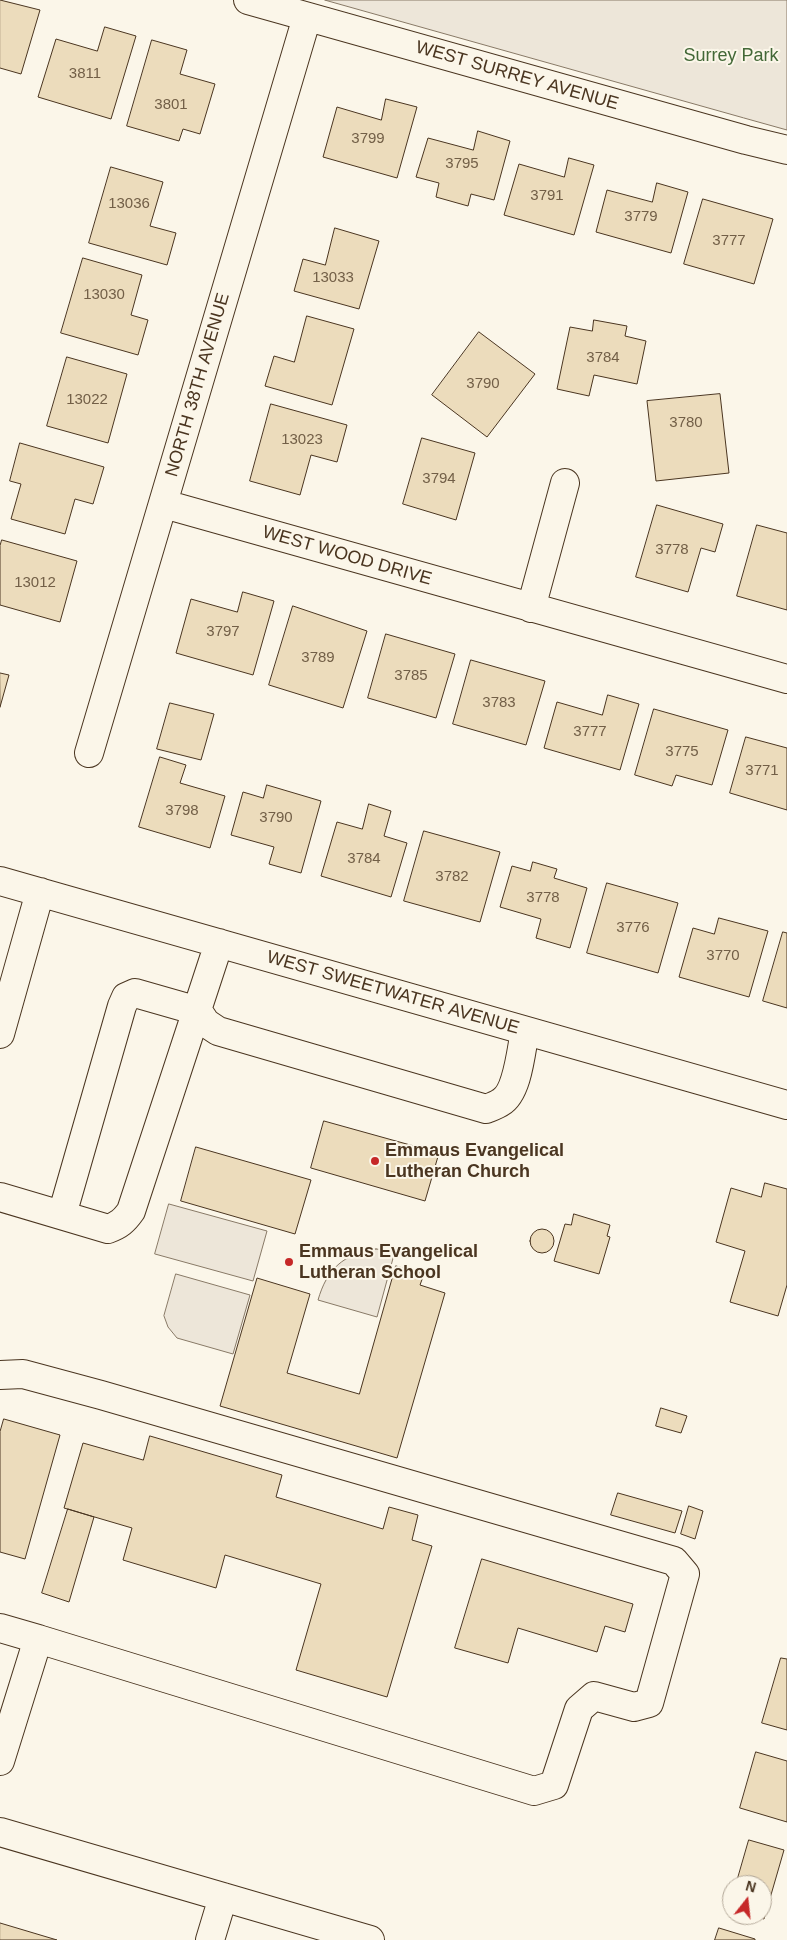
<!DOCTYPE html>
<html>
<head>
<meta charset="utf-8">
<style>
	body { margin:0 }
	#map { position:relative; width:787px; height:1940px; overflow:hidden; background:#fbf6e9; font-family:Helvetica,sans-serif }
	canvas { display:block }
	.north { position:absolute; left:722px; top:1875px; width:50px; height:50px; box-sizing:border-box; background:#fbf6e9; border:1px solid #b4a999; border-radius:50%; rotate:16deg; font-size:14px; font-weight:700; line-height:20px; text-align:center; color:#4a3520 }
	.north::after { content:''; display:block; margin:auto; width:18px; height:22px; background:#c62828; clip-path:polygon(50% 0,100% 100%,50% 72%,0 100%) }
</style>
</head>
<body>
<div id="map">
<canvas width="787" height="1940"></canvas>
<div class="north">N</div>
</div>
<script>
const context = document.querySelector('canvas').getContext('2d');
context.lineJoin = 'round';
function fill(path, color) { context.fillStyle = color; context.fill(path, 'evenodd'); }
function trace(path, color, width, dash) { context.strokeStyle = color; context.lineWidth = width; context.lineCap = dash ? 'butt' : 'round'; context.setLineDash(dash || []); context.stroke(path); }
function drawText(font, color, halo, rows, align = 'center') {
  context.font = font + ' Helvetica,sans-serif'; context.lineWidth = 4; context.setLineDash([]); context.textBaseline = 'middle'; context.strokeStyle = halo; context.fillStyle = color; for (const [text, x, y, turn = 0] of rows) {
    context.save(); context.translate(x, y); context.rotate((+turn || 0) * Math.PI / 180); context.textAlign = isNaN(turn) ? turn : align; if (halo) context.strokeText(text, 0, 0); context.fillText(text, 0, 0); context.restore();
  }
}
const green = new Path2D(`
	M 325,0 L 787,0 L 787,130 L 744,118 Z
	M 169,1204 L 267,1231 L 253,1281 L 155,1254 Z
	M 376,1249 L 395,1251 L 377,1317 L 318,1300 C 327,1269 343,1254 376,1249 Z
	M 176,1274 L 250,1295 L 233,1354 L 177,1338 L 168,1327 L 164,1316 Z`);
const building = new Path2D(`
	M 0,0 L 40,10 L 21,74 L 0,68 Z
	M 105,27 L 136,36 L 111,119 L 38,97 L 56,39 L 97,51 Z
	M 152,40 L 187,50 L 180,74 L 215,84 L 200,134 L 183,129 L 179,141 L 127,126 Z
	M 386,99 L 417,107 L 397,178 L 323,157 L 337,107 L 381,120 Z
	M 478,131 L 510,141 L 494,200 L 471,194 L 468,206 L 436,197 L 439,183 L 416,177 L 428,138 L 473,150 Z
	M 569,158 L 594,165 L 574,235 L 504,215 L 519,164 L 564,177 Z
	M 111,167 L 163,182 L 150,226 L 176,233 L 167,265 L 89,243 Z
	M 657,183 L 688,192 L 671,253 L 596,232 L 607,190 L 652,202 Z
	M 703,199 L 773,219 L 754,284 L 684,264 Z
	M 335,228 L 379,241 L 359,309 L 294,291 L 303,259 L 325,265 Z
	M 83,258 L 142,275 L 131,315 L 148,320 L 138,355 L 61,333 Z
	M 307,316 L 354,329 L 332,405 L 265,386 L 274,356 L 294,362 Z
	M 594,320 L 627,326 L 625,336 L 646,341 L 637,384 L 594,375 L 589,396 L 557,389 L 570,327 L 592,331 Z
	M 479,332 L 535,374 L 487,437 L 432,395 Z
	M 67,357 L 127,374 L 108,443 L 47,426 Z
	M 720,394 L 729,473 L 656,481 L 647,401 Z
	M 271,404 L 347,425 L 337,462 L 311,455 L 300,495 L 250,481 Z
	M 422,438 L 475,453 L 456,520 L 403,504 Z
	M 20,443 L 104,467 L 93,504 L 75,499 L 65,534 L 11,519 L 21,484 L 10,481 Z
	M 657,505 L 723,524 L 715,552 L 701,548 L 688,592 L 636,577 Z
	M 757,525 L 787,533 L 787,610 L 737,596 Z
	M 2,540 L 77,561 L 60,622 L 0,605 L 0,546 Z
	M 243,592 L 274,601 L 253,675 L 176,653 L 191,599 L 237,612 Z
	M 293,606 L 367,631 L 343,708 L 269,685 Z
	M 386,634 L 455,654 L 436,718 L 368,698 Z
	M 471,660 L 545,681 L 526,745 L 453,724 Z
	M 0,673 L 9,675 L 0,707 Z
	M 608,695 L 639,704 L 620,770 L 544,748 L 557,702 L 602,715 Z
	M 170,703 L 214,714 L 201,760 L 157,749 Z
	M 654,709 L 728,730 L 712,785 L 676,775 L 672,786 L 635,775 Z
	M 746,737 L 787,748 L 787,810 L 730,793 Z
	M 160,757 L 186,765 L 180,783 L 225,796 L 210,848 L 139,827 Z
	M 267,785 L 321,801 L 301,873 L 269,864 L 274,847 L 231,835 L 243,792 L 263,798 Z
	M 369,804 L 391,811 L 384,836 L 407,843 L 391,897 L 321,876 L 337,822 L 362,829 Z
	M 424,831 L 500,852 L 480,922 L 404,901 Z
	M 533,862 L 557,869 L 554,878 L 587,888 L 570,948 L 536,938 L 541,919 L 500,907 L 512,866 L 530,871 Z
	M 607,883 L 678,903 L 658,973 L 587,953 Z
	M 719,918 L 768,931 L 749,997 L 679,977 L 693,928 L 714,934 Z
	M 783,932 L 787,933 L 787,1008 L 763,1001 Z
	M 324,1121 L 439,1153 L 425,1201 L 311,1168 Z
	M 196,1147 L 311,1180 L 295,1234 L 181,1201 Z
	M 765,1183 L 787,1189 L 787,1285 L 778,1316 L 730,1302 L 745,1251 L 716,1242 L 731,1188 L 761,1197 Z
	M 574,1214 L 610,1225 L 607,1236 L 610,1237 L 599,1274 L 554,1261 L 565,1224 L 571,1225 Z
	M530 1241a12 12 0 1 1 24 0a12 12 0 1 1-24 0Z
	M 396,1266 L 424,1274 L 420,1285 L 445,1293 L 397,1458 L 220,1406 L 257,1278 L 310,1294 L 287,1373 L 359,1394 Z
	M 661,1408 L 687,1416 L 681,1433 L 656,1426 Z
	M 4,1419 L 60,1435 L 25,1559 L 0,1552 L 0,1432 Z
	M 150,1436 L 282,1475 L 276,1497 L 383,1529 L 389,1507 L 418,1515 L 412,1540 L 432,1546 L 387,1697 L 296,1670 L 321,1584 L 225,1555 L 216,1588 L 123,1560 L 132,1528 L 64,1508 L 83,1443 L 143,1460 Z
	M 618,1493 L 682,1511 L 675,1533 L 611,1515 Z
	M 689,1506 L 703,1511 L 695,1539 L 681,1534 Z
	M 68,1509 L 94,1517 L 69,1602 L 42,1593 Z
	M 482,1559 L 633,1604 L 625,1632 L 605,1626 L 597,1652 L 518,1628 L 508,1663 L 455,1648 Z
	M 781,1658 L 787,1659 L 787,1730 L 762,1723 Z
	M 756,1752 L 787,1761 L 787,1822 L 740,1808 Z
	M 749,1840 L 784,1850 L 764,1919 L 750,1915 L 762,1915 L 762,1885 L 736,1885 Z
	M 0,1923 L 57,1940 L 0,1940 Z
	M 719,1928 L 755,1939 L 755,1940 L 715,1940 Z`);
const minor = new Path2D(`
	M 248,0 L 746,140 L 787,150
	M 164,504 L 787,679
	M 531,608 L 565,483
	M 89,753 L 307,17
	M 0,881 L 787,1105
	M 0,1034 L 40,892
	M 0,1197 L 108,1229 C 119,1225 124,1221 131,1211 L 219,943
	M 62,1215 L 122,1006 L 126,997 L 135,993 L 198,1011 L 206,1023 L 218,1031 L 486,1109 C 491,1107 497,1105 501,1102 C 518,1092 521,1050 525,1031
	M 0,1375 L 23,1374 L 101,1395 L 674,1561 L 685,1574 L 649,1703 L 634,1707 L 594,1696 L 579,1709 L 554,1785 L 534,1791 L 38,1639 L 0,1761
	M 0,1628 L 38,1639
	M 0,1832 L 370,1940
	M 210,1940 L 223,1897`);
const markers = [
	[375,1161,5,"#c62828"],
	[289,1262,5,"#c62828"]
];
const numberNames = [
	["3811",85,74],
	["3801",171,105],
	["3799",368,139],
	["3795",462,164],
	["3791",547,196],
	["13036",129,204],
	["3779",641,217],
	["3777",729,241],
	["13033",333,278],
	["13030",104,295],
	["3784",603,358],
	["3790",483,384],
	["13022",87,400],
	["3780",686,423],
	["13023",302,440],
	["3794",439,479],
	["3778",672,550],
	["13012",35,583],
	["3797",223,632],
	["3789",318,658],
	["3785",411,676],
	["3783",499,703],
	["3777",590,732],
	["3775",682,752],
	["3771",762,771],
	["3798",182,811],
	["3790",276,818],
	["3784",364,859],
	["3782",452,877],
	["3778",543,898],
	["3776",633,928],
	["3770",723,956]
];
const parkNames = [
	["Surrey Park",731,56]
];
const streetNames = [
	["WEST SURREY AVENUE",517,76,16],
	["NORTH 38TH AVENUE",198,385,-74],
	["WEST WOOD DRIVE",347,556,16],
	["WEST SWEETWATER AVENUE",393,993,16]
];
const poiNames = [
	["Emmaus Evangelical",385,1151],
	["Lutheran Church",385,1172],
	["Emmaus Evangelical",299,1252],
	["Lutheran School",299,1273]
];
fill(green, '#ede6d9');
trace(green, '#887966', 1);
fill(building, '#ecdcbc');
trace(building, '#4a3520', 1);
trace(minor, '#4a3520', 30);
trace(minor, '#fbf6e9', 28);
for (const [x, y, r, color] of markers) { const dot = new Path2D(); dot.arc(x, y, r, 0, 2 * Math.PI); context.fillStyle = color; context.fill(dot); trace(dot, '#fbf6e9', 2); }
drawText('15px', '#725f47', null, numberNames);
drawText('18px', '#436837', '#fbf6e9', parkNames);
drawText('18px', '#4a3520', '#fbf6e9', streetNames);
drawText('bold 18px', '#4a3520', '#fbf6e9', poiNames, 'left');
</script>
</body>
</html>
